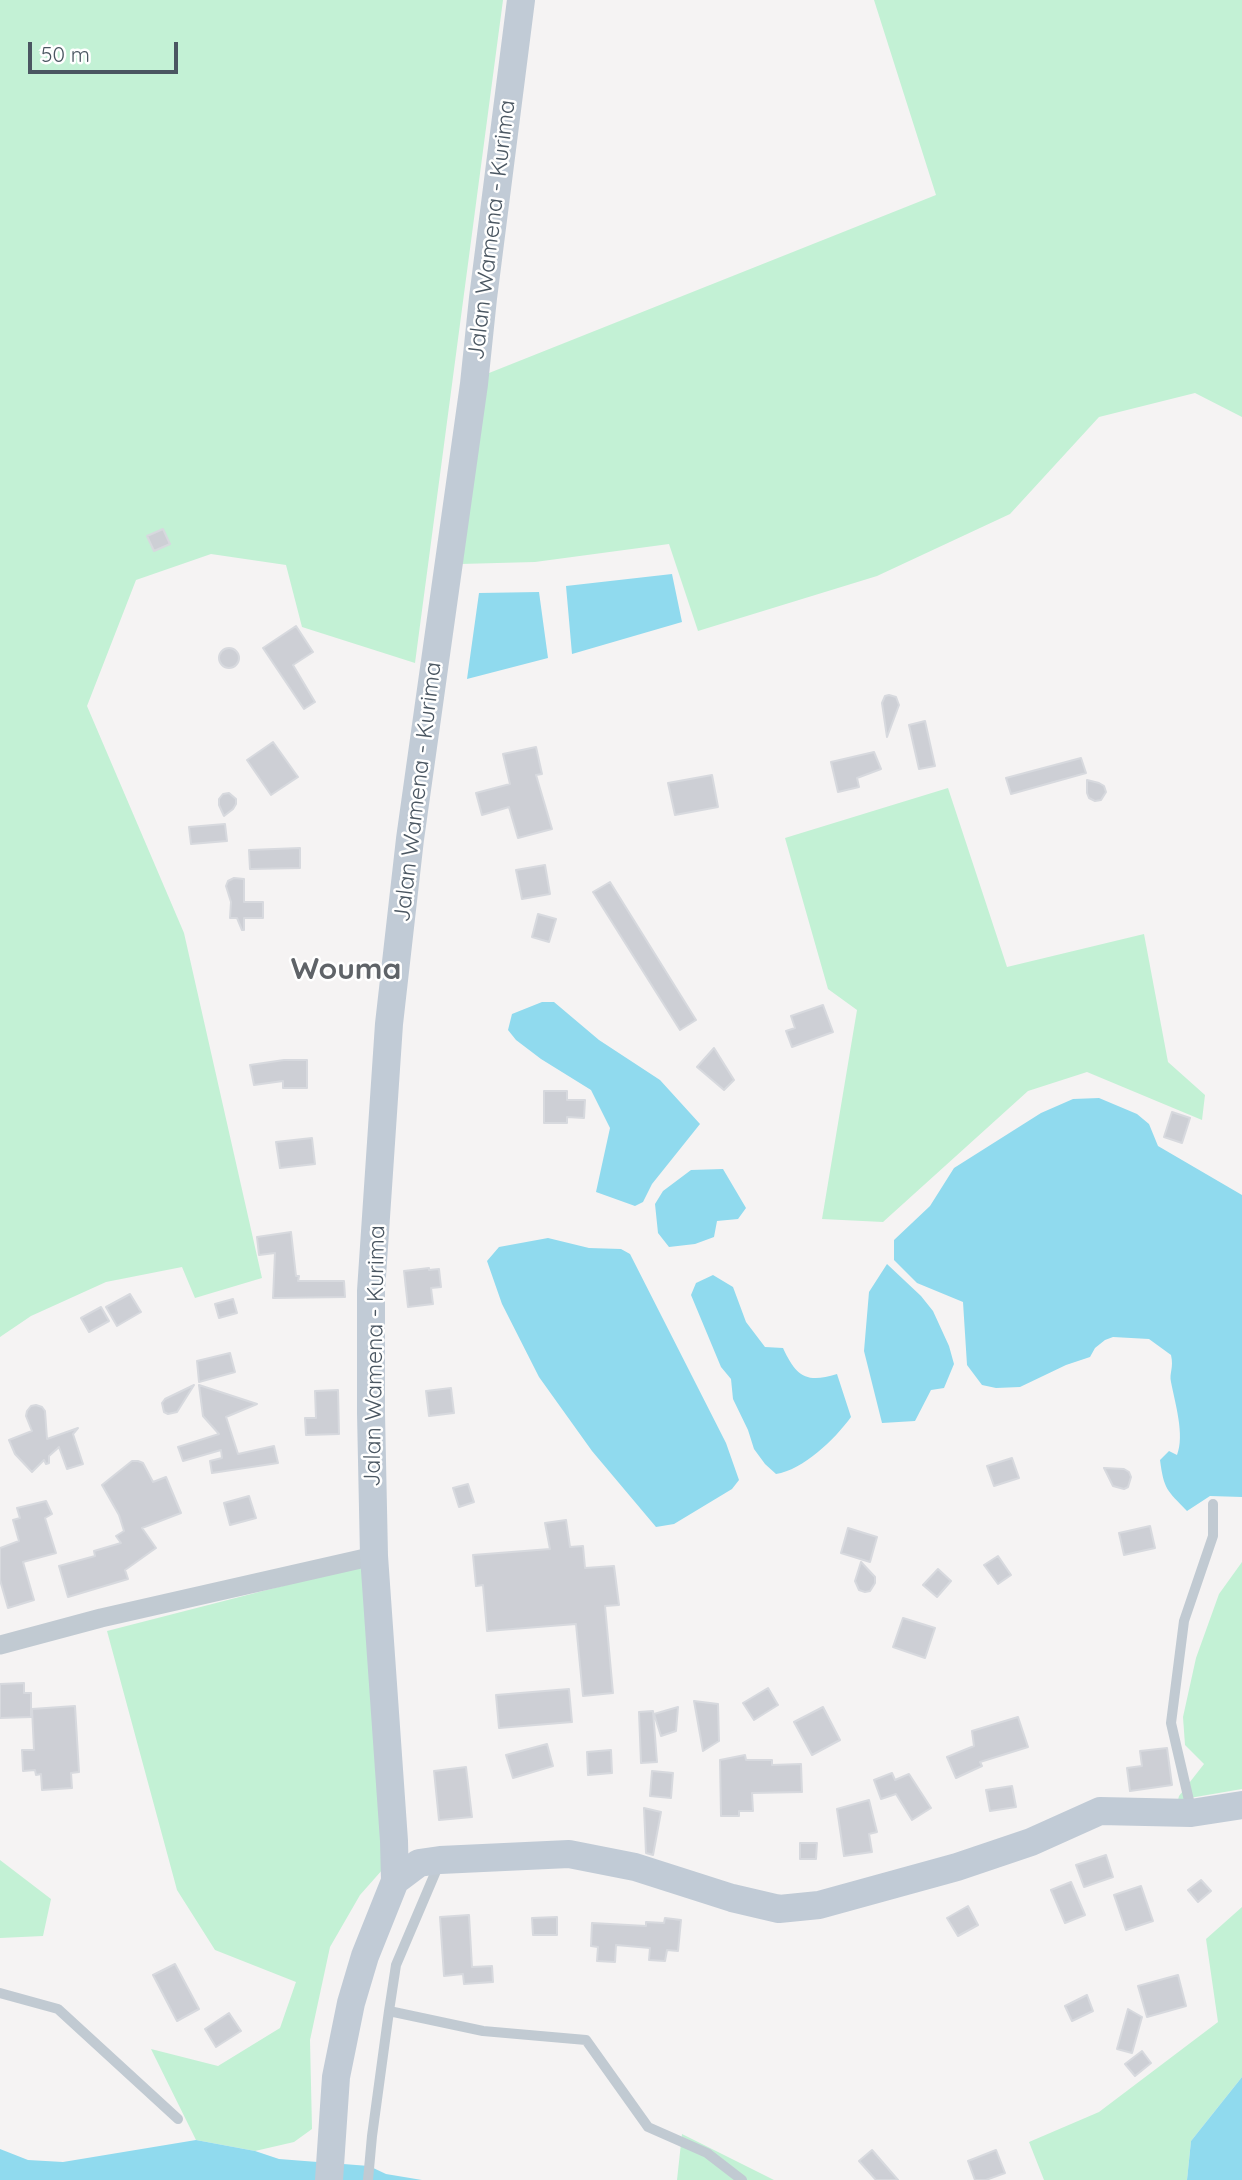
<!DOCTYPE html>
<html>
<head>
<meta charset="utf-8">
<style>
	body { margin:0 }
	#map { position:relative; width:1242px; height:2180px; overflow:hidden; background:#f5f3f3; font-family:Quicksand,sans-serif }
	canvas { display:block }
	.scale { position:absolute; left:28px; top:42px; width:150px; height:32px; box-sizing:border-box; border:4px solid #4a5661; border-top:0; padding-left:9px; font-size:21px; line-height:24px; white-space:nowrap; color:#4a5661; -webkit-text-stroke:5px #fff; paint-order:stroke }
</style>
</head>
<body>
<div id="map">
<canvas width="1242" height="2180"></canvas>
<div class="scale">50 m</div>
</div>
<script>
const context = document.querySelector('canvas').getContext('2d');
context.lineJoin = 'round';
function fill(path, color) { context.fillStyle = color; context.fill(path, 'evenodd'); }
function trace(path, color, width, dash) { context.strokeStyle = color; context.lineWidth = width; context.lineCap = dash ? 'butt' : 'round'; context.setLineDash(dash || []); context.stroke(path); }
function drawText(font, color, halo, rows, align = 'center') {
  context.font = font + ' Quicksand,sans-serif'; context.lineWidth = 5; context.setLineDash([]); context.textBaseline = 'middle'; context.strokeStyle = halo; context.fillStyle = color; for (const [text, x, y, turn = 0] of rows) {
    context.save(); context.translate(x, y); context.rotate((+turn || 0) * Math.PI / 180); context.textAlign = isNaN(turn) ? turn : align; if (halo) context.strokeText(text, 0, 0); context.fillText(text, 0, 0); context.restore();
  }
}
const green = new Path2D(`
	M 0,0 L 503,0 L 415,663 L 302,627 L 286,565 L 211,554 L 136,580 L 87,706 L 184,933 L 262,1278 L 195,1298 L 182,1267 L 106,1282 L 31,1316 L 0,1337 Z
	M 874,0 L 1242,0 L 1242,417 L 1195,393 L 1099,417 L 1010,514 L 877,576 L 698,631 L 669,544 L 535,562 L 460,564 L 484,375 L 936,195 Z
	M 948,788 L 1007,967 L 1144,934 L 1168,1062 L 1205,1095 L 1202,1120 L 1087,1072 L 1028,1091 L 883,1222 L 822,1219 L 857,1010 L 828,989 L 785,838 Z
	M 1242,1562 L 1242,1789 L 1178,1800 L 1179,1796 L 1204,1764 L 1185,1745 L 1183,1717 L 1196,1658 L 1219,1594 Z
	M 368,1564 L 383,1869 L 360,1895 L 330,1947 L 310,2040 L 312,2129 L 294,2142 L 255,2151 L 196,2140 L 151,2049 L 218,2066 L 280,2028 L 296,1982 L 215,1950 L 177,1890 L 107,1631 Z
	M 0,1860 L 51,1899 L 43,1936 L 0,1938 Z
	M 1242,1907 L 1242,2077 L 1191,2141 L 1187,2180 L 1044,2180 L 1029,2142 L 1099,2112 L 1218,2022 L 1206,1939 Z
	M 682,2134 L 774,2180 L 677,2180 Z`);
const water = new Path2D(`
	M 672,574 L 682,622 L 572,654 L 566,586 Z
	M 539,592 L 548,658 L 467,679 L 479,593 Z
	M 542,1002 L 554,1002 L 599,1040 L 660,1080 L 700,1124 L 652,1184 L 643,1202 L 635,1206 L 596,1192 L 610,1128 L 591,1090 L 541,1059 L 516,1040 L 508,1030 L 512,1014 Z
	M 1099,1098 L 1137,1114 L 1149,1124 L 1158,1146 L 1242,1195 L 1242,1497 L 1210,1496 L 1187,1511 C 1167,1490 1164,1490 1160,1460 L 1169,1451 L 1177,1455 C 1185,1435 1175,1403 1171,1382 C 1169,1373 1174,1368 1171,1355 L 1149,1339 L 1113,1337 L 1105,1340 L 1095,1348 L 1090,1357 L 1066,1365 L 1020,1387 L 996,1388 L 982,1385 L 967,1365 L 963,1302 L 917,1283 L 894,1260 L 894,1240 L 930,1206 L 954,1168 L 1041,1113 L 1073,1099 Z
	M 723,1169 L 746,1208 L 738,1219 L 717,1221 L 714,1237 L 695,1244 L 669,1247 L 658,1233 L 655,1204 L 663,1191 L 691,1170 Z
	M 548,1238 L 589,1248 L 621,1249 L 630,1254 L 726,1443 L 739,1480 L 732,1489 L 674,1524 L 656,1527 L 592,1451 L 539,1377 L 502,1304 L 487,1261 L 499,1247 Z
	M 887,1264 L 921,1296 L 933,1311 L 949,1346 L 954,1364 L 944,1388 L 931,1390 L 915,1421 L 882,1423 L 864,1351 L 869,1292 Z
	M 713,1275 L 733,1287 L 746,1322 L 765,1347 L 783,1348 C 796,1376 806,1384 837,1374 L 851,1417 C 835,1439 803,1470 776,1474 L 765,1464 L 754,1449 L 748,1430 L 733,1399 L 731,1379 L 721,1367 L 691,1295 L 696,1283 Z
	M 1242,2077 L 1242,2180 L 1187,2180 L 1191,2141 Z
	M 196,2140 L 255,2151 L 279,2159 L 369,2166 L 386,2174 L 422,2180 L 0,2180 L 0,2149 L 28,2160 L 63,2162 Z`);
const building = new Path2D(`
	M 163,529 L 170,544 L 154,551 L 147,536 Z
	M 296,626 L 313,652 L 293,665 L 315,702 L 304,709 L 263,648 Z
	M219 658a10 10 0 1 1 20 0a10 10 0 1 1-20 0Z
	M 889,695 L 896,697 L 899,705 L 887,737 L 882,703 L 885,696 Z
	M 925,721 L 935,766 L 919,769 L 909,725 Z
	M 273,742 L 298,777 L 271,795 L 247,760 Z
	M 536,747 L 542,774 L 536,775 L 552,829 L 518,838 L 509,807 L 482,815 L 476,793 L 510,784 L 503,754 Z
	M 874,752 L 881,769 L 857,778 L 859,787 L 838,792 L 831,762 Z
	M 1081,758 L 1086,773 L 1011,794 L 1006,778 Z
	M 712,775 L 718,807 L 675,815 L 668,783 Z
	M 1087,780 L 1099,783 L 1104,786 L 1106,792 L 1101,800 L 1095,801 L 1089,798 L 1087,793 Z
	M 229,793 L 236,799 L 236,804 L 233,809 L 224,816 L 219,805 L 219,799 L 223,794 Z
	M 225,824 L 227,841 L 191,844 L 189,827 Z
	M 300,848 L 300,868 L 250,869 L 249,850 Z
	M 545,865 L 550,894 L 522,899 L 516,870 Z
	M 234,878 L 244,879 L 244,902 L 263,902 L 263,918 L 244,918 L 244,930 L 242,930 L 237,918 L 230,918 L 231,902 L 226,886 L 228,881 Z
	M 610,882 L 696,1020 L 680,1030 L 593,892 Z
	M 538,914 L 556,919 L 549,942 L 532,937 Z
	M 823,1005 L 833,1032 L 792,1047 L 786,1031 L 795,1028 L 791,1016 Z
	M 714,1048 L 734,1080 L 724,1090 L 697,1067 Z
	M 284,1060 L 307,1060 L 307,1088 L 283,1088 L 283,1081 L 254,1085 L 250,1065 Z
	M 544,1091 L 567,1091 L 567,1100 L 585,1100 L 584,1118 L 567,1117 L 567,1123 L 544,1123 Z
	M 1172,1112 L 1190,1118 L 1182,1143 L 1164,1137 Z
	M 312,1138 L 315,1164 L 280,1168 L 276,1142 Z
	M 291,1232 L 296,1276 L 299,1276 L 298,1281 L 344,1281 L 345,1297 L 273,1298 L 275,1253 L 259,1255 L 257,1237 Z
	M 429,1268 L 429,1270 L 439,1269 L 441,1287 L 431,1288 L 433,1304 L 408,1307 L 404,1271 Z
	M 130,1294 L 141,1312 L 117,1326 L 106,1307 Z
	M 233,1299 L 237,1313 L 219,1318 L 215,1304 Z
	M 101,1307 L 109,1321 L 89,1332 L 81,1318 Z
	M 230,1353 L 235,1372 L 199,1382 L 197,1361 Z
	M 194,1385 L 177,1412 L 168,1414 L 164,1412 L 162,1403 L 165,1399 Z
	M 199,1385 L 257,1404 L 226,1417 L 238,1454 L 274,1446 L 278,1463 L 212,1473 L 210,1461 L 222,1458 L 221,1450 L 183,1461 L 178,1447 L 219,1434 L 203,1416 Z
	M 451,1388 L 454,1413 L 429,1416 L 426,1391 Z
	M 338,1390 L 339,1434 L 306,1435 L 305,1418 L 316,1418 L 315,1391 Z
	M 36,1405 L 42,1407 L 45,1411 L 47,1439 L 78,1428 L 73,1434 L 83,1464 L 67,1469 L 59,1447 L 49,1456 L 49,1463 L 46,1464 L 44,1460 L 32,1472 L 15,1454 L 9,1440 L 32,1431 L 26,1416 L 27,1411 L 31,1406 Z
	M 1012,1458 L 1019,1478 L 994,1486 L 987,1466 Z
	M 132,1461 L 138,1461 L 143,1463 L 153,1482 L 166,1477 L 181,1513 L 142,1528 L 156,1548 L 125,1570 L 128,1579 L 68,1597 L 59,1566 L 95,1556 L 94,1551 L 121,1543 L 116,1536 L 124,1531 L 119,1515 L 102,1485 Z
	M 1104,1468 L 1124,1469 L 1129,1472 L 1131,1477 L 1128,1487 L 1124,1489 L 1113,1486 Z
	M 468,1484 L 474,1502 L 459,1507 L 453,1488 Z
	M 249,1496 L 256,1518 L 230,1525 L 224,1503 Z
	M 46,1501 L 52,1514 L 45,1518 L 56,1553 L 23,1562 L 34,1600 L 8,1608 L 0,1580 L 0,1548 L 19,1541 L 13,1520 L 20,1518 L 17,1508 Z
	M 566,1520 L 570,1547 L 583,1546 L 585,1568 L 614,1566 L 619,1605 L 605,1606 L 613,1693 L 583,1696 L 576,1624 L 487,1631 L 483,1585 L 476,1586 L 473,1555 L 550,1549 L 545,1523 Z
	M 1150,1526 L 1155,1548 L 1124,1555 L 1119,1533 Z
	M 848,1528 L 877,1537 L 870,1562 L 841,1553 Z
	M 998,1556 L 1011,1575 L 998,1584 L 984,1565 Z
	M 861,1562 L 875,1577 L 875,1583 L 870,1591 L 865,1592 L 859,1590 L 855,1581 Z
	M 938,1569 L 951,1581 L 937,1597 L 923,1585 Z
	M 903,1618 L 935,1628 L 925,1658 L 893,1647 Z
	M 24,1683 L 24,1693 L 31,1693 L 31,1717 L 0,1718 L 0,1684 Z
	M 768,1688 L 778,1705 L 754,1720 L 743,1703 Z
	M 569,1689 L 572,1722 L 499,1728 L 496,1695 Z
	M 694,1701 L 718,1704 L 719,1741 L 703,1751 Z
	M 75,1706 L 79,1772 L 71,1773 L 72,1788 L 42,1790 L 41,1774 L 36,1775 L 35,1770 L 23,1771 L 22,1750 L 34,1750 L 32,1709 Z
	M 678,1707 L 676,1731 L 661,1736 L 654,1714 Z
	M 823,1707 L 840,1740 L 812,1755 L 794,1722 Z
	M 653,1711 L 657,1762 L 641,1763 L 639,1712 Z
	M 1018,1717 L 1028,1747 L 980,1762 L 982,1766 L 956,1778 L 947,1757 L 974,1746 L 972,1731 Z
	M 547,1744 L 553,1766 L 513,1778 L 506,1755 Z
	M 1167,1748 L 1172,1785 L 1130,1791 L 1127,1768 L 1142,1766 L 1140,1751 Z
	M 611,1750 L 612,1773 L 588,1775 L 587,1752 Z
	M 745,1755 L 746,1760 L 772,1760 L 772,1765 L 801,1764 L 802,1792 L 752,1793 L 753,1811 L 739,1811 L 739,1816 L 721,1816 L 720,1760 Z
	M 466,1767 L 472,1817 L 439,1820 L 434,1771 Z
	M 652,1771 L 673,1773 L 671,1798 L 650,1796 Z
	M 892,1773 L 895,1780 L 909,1774 L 931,1808 L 912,1820 L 896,1794 L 881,1799 L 874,1780 Z
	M 1012,1786 L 1016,1807 L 990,1811 L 986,1790 Z
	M 869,1800 L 877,1832 L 869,1834 L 872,1852 L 844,1856 L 837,1809 Z
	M 644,1808 L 661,1812 L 653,1855 L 646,1853 Z
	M 800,1843 L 817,1843 L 816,1859 L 800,1859 Z
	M 1106,1855 L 1113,1877 L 1084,1887 L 1076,1865 Z
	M 1201,1880 L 1211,1891 L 1198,1902 L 1188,1890 Z
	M 1071,1882 L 1085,1915 L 1065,1923 L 1051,1890 Z
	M 1141,1886 L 1153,1921 L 1126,1930 L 1114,1895 Z
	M 968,1906 L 978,1925 L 958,1936 L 947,1918 Z
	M 469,1915 L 472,1967 L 492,1966 L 493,1982 L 464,1984 L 463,1974 L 444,1976 L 440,1917 Z
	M 557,1917 L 557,1935 L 533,1935 L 532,1918 Z
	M 665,1918 L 681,1920 L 678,1951 L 667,1950 L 665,1961 L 649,1960 L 650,1948 L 616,1945 L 615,1962 L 597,1961 L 598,1947 L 591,1946 L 592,1923 L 646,1926 L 646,1922 L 664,1923 Z
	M 175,1964 L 199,2009 L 177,2021 L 153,1975 Z
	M 1178,1975 L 1186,2006 L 1147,2017 L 1138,1986 Z
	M 1087,1995 L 1093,2011 L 1072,2021 L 1065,2006 Z
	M 1128,2009 L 1142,2017 L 1132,2053 L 1117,2049 Z
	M 229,2013 L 241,2031 L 216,2047 L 205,2029 Z
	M 1142,2051 L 1151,2063 L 1135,2076 L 1125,2064 Z
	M 872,2150 L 898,2180 L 876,2180 L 859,2161 Z
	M 996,2150 L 1005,2173 L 986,2180 L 975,2180 L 968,2161 Z`);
const lane = new Path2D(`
	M 1191,1809 L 1171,1723 L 1184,1621 L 1213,1536 L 1213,1504
	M 439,1864 L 396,1965 L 389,2011 L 483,2031 L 586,2040 L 648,2127 L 707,2153 L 742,2180
	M 0,1993 L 58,2009 L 178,2119
	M 368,2180 L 372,2136 L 389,2011`);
const street = new Path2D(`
	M 0,1645 L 101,1618 L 374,1556`);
const secondary = new Path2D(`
	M 395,1881 L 419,1863 L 440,1860 L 569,1854 L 635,1867 L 732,1898 L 779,1909 L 819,1905 L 957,1867 L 1031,1842 L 1100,1811 L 1191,1813 L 1242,1805
	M 329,2180 L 336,2077 L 351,2003 L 365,1956 L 395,1881 L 394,1841 L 374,1556 L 371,1413 L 371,1291 L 389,1024 L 410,839 L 474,384 L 483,298 L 521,0`);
const streetNames = [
	["Jalan Wamena - Kurima",492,230,-83],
	["Jalan Wamena - Kurima",418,792,-83],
	["Jalan Wamena - Kurima",375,1356,-89]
];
const districtNames = [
	["Wouma",346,970]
];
fill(green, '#c3f1d5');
fill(water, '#90daee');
fill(building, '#cdcfd5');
trace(building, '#d7d9de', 2);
trace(lane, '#c1cad2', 10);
trace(street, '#c1cad2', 19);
trace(secondary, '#c1cbd6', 28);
drawText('23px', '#4a5661', '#fff', streetNames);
drawText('bold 30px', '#5f6368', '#fff', districtNames);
</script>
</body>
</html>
